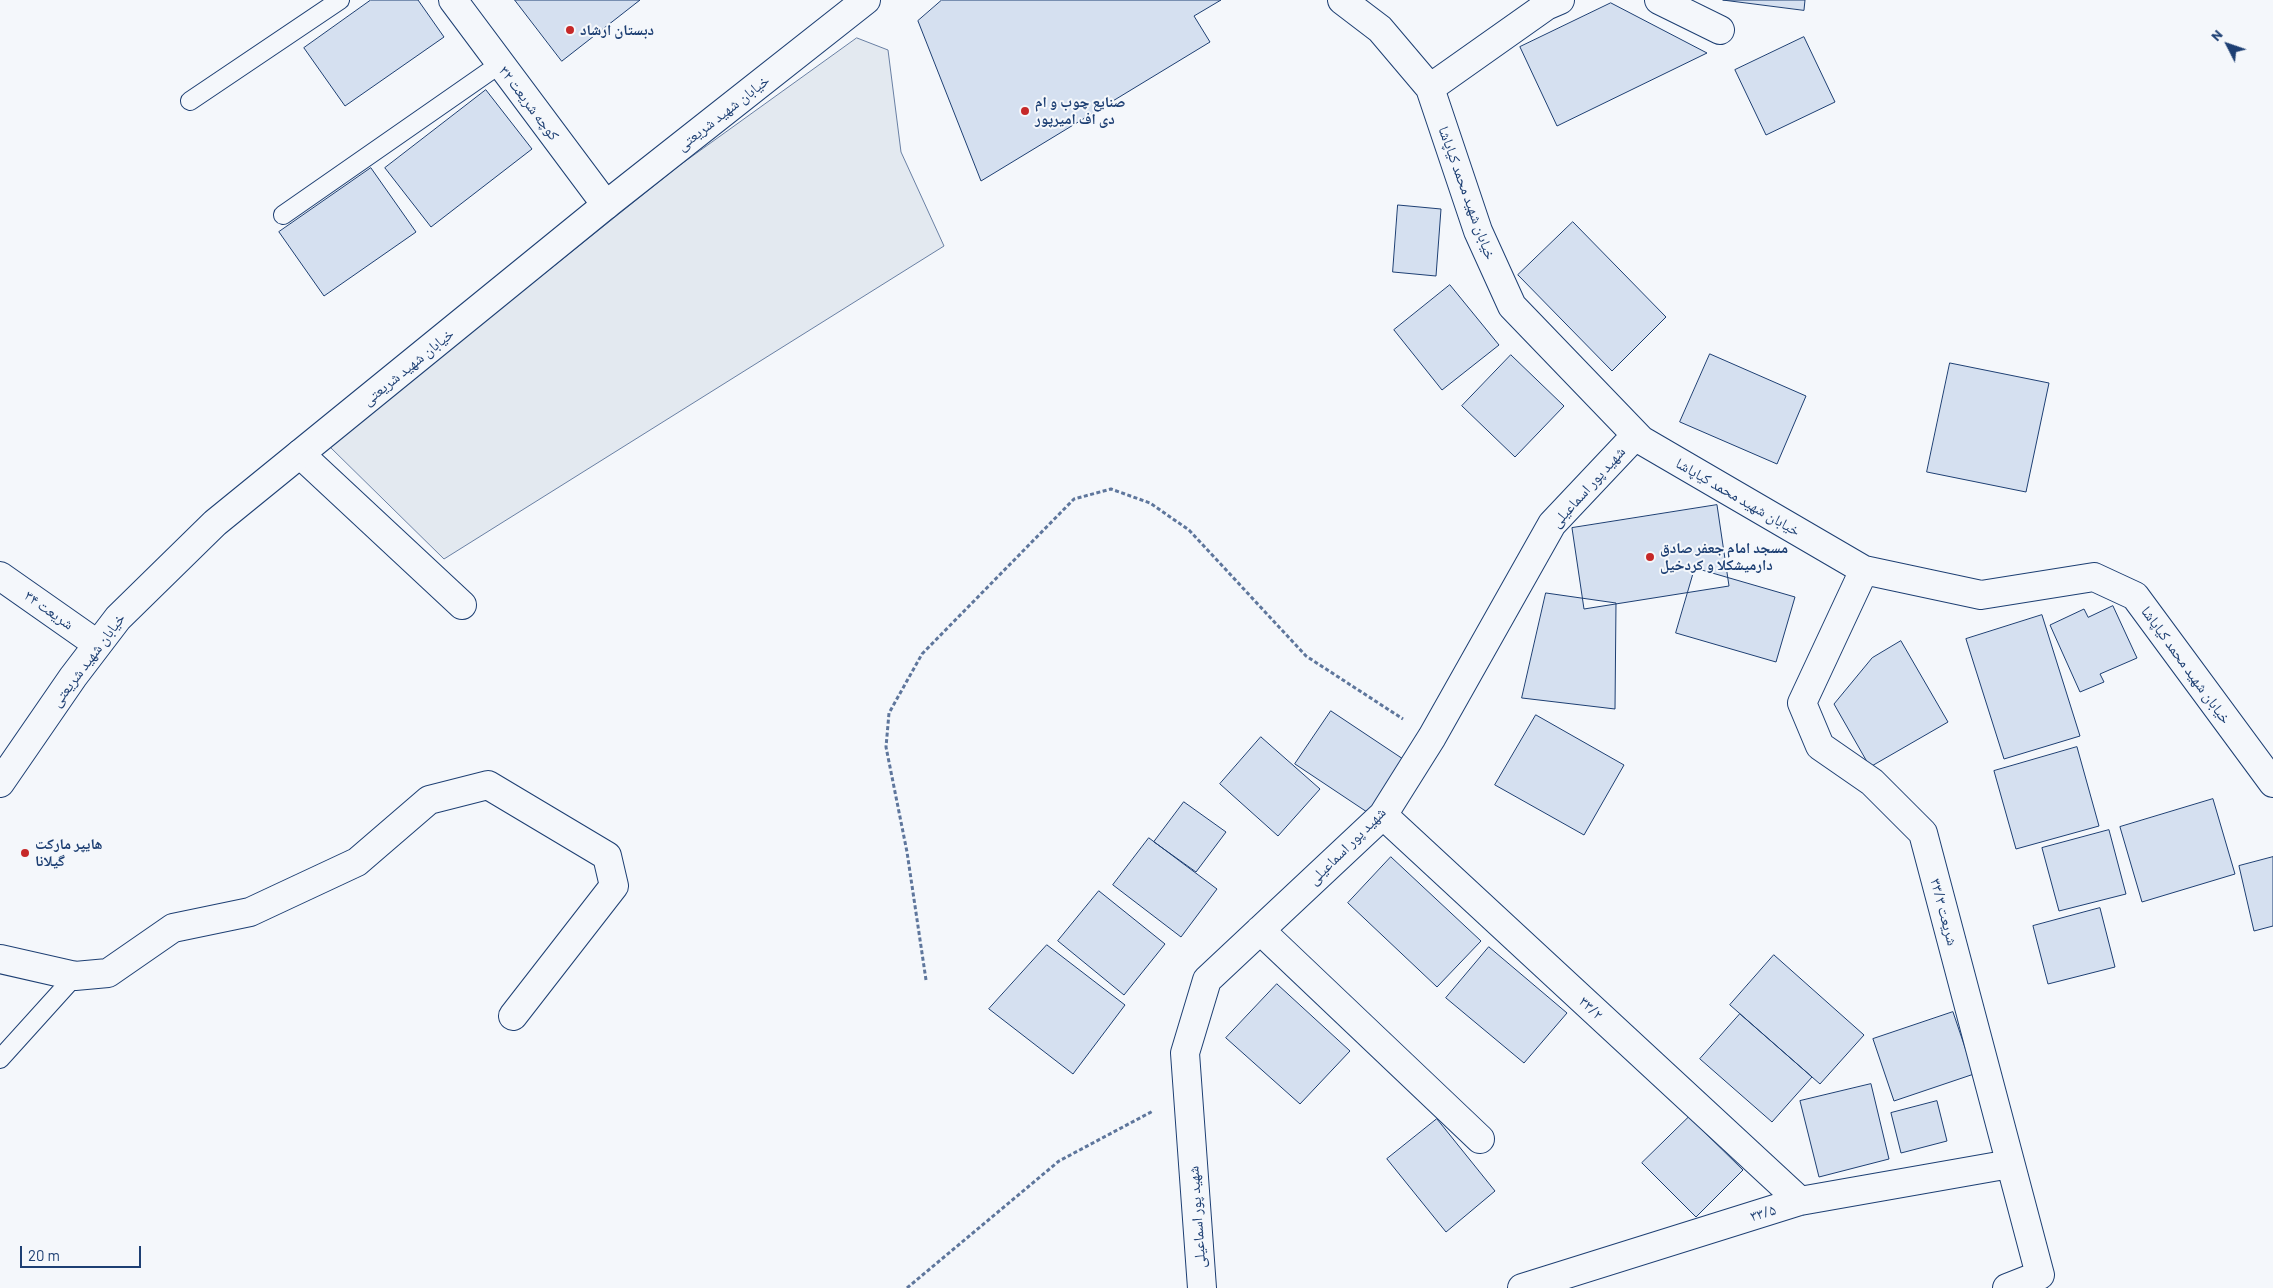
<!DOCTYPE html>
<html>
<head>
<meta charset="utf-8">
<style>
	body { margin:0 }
	#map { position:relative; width:2273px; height:1288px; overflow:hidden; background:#f4f7fb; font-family:Barlow,sans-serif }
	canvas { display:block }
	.north { position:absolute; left:2203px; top:20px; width:50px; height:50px; -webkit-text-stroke:4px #f4f7fb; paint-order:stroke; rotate:311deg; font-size:14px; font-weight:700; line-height:20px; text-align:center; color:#1d3f73 }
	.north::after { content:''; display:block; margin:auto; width:18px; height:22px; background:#1d3f73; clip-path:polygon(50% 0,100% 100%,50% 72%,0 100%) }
	.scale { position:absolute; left:20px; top:1246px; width:121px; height:22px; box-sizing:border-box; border:2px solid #1d3f73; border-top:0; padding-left:6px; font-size:15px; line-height:18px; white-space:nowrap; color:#1d3f73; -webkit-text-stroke:4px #f4f7fb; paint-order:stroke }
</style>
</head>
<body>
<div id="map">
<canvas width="2273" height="1288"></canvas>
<div class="north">N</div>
<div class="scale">20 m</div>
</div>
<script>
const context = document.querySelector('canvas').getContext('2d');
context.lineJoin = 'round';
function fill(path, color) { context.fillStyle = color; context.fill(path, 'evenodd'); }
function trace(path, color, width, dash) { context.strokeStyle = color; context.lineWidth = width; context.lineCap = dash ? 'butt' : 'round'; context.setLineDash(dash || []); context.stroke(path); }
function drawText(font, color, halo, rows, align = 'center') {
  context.font = font + ' Barlow,"Noto Naskh Arabic",sans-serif'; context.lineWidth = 4; context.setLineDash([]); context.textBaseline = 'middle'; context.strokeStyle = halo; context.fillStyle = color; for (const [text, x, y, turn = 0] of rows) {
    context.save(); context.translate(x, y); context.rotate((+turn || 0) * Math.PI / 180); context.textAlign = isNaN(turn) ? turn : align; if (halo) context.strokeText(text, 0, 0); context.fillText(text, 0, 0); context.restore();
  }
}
const green = new Path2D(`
	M 857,38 L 888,50 L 901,152 L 944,246 L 444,559 L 329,446 L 680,165 Z`);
const building = new Path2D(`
	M 371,0 L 418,0 L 444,37 L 345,106 L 304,48 Z
	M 515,0 L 640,0 L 562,61 Z
	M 942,0 L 1221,0 L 1194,16 L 1210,42 L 981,181 L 918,21 Z
	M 1723,0 L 1805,0 L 1804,10 Z
	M 1611,3 L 1707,53 L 1557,126 L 1520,47 Z
	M 1804,37 L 1835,102 L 1766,135 L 1735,70 Z
	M 486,90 L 532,149 L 431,227 L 385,168 Z
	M 371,168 L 416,232 L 324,296 L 279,232 Z
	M 1398,205 L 1441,209 L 1436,276 L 1393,272 Z
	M 1573,222 L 1666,317 L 1612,371 L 1518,275 Z
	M 1450,285 L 1499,345 L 1442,390 L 1394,330 Z
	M 1710,354 L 1806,396 L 1777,464 L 1680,422 Z
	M 1511,355 L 1564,406 L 1515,457 L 1462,406 Z
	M 1950,363 L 2049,383 L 2026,492 L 1927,472 Z
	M 1717,505 L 1729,586 L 1584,609 L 1572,528 Z
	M 1695,568 L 1795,597 L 1776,662 L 1676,633 Z
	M 1546,593 L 1616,603 L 1615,709 L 1522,698 Z
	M 2113,606 L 2137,658 L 2100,674 L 2104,682 L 2080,692 L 2050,625 L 2084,609 L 2088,617 Z
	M 2042,615 L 2080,736 L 2004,759 L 1966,639 Z
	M 1901,641 L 1948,722 L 1870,767 L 1834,704 L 1872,658 Z
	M 1331,711 L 1406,761 L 1370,814 L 1295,764 Z
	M 1536,715 L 1624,765 L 1584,835 L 1495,785 Z
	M 1261,737 L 1320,789 L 1278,836 L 1220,784 Z
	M 2077,747 L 2099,826 L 2016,849 L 1994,771 Z
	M 2213,799 L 2235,874 L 2142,902 L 2120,827 Z
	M 1184,802 L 1226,832 L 1196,872 L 1154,842 Z
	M 2109,830 L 2126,894 L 2059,911 L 2042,848 Z
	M 1149,838 L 1217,889 L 1181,937 L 1113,885 Z
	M 1391,857 L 1481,941 L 1437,987 L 1348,903 Z
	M 2273,857 L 2273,926 L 2254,931 L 2239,866 Z
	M 1099,891 L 1165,944 L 1124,995 L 1058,941 Z
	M 2100,908 L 2115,967 L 2048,984 L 2033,926 Z
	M 1047,945 L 1125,1005 L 1073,1074 L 989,1009 Z
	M 1489,947 L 1567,1013 L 1524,1063 L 1446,998 Z
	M 1774,955 L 1864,1035 L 1820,1084 L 1730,1005 Z
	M 1277,984 L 1350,1051 L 1300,1104 L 1226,1038 Z
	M 1953,1012 L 1974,1074 L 1894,1101 L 1873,1039 Z
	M 1740,1014 L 1812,1077 L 1772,1122 L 1700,1059 Z
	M 1871,1084 L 1889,1159 L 1819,1177 L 1800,1101 Z
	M 1937,1101 L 1947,1141 L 1901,1153 L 1891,1113 Z
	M 1689,1117 L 1743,1170 L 1696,1217 L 1642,1163 Z
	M 1437,1119 L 1495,1191 L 1446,1232 L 1387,1159 Z`);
const path = new Path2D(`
	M 926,980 L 907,852 L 886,747 L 889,713 L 922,654 L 1074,499 L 1111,489 L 1150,503 L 1189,530 L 1306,656 L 1403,719
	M 907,1288 L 1059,1161 L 1153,1111`);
const lane = new Path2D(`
	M 190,101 L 340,0
	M 283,215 L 500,64
	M 0,1059 L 75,976`);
const street = new Path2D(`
	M 453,0 L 606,205
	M 1342,0 L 1380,29 L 1430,88 L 1478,231 L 1512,306 L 1641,440 L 1864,570 L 1981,595 L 2094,577 L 2135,596 L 2273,783
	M 1659,0 L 1720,30
	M 1430,88 L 1546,6 L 1560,0
	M 300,454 L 462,605
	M 1864,570 L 1802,703 L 1820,746 L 1872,782 L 1923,833 L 2040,1275 L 2007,1288
	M 0,576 L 97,644
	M 1383,815 L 1800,1201
	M 1260,930 L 1480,1139
	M 0,959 L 75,976 L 108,973 L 173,928 L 250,912 L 357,862 L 429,800 L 488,785 L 607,856 L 614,886 L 513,1016
	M 1202,1288 L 1185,1053 L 1207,980 L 1383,815 L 1432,737 L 1552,524 L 1636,435
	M 1522,1288 L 1800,1201 L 2010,1164`);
const secondary = new Path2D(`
	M 0,783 L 73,677 L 118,618 L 215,523 L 606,205 L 866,0`);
const markers = [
	[570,30,5,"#c62828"],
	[1025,111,5,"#c62828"],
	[1650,557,5,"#c62828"],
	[25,853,5,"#c62828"]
];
const poiNames = [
	["دبستان ارشاد",580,30],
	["صنایع چوب و ام",1035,102],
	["دی اف امیرپور",1035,119],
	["مسجد امام جعفر صادق",1660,548],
	["دارمیشکلا و کردخیل",1660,565],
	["هایپر مارکت",35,844],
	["گیلانا",35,861]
];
const streetNames = [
	["کوچه شریعت ۳۲",529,103,53],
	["خیابان شهید شریعتی",723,113,-38],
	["خیابان شهید محمد کیاپاشا",1467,193,70],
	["خیابان شهید شریعتی",408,367,-39],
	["شهید پور اسماعیلی",1588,487,-48],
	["خیابان شهید محمد کیاپاشا",1738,497,30],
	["شریعت ۳۴",49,610,35],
	["خیابان شهید شریعتی",88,660,-53],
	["خیابان شهید محمد کیاپاشا",2186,665,54],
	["شهید پور اسماعیلی",1347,846,-45],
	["شریعت ۳۳/۳",1944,912,75],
	["۳۳/۲",1591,1008,43],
	["۳۳/۵",1763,1213,-17],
	["شهید پور اسماعیلی",1197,1217,-94]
];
fill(green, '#e3e9f0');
trace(green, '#687fa3', 1);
fill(building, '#d5e0f0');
trace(building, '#1d3f73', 1);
trace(lane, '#1d3f73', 20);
trace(street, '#1d3f73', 30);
trace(secondary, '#1d3f73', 30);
trace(path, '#5e769c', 3, [4, 2.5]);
trace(lane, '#f4f7fb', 18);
trace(street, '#f4f7fb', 28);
trace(secondary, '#f4f7fb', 28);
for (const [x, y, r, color] of markers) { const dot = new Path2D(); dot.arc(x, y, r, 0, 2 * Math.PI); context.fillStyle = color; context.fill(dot); trace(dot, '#f4f7fb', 2); }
drawText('bold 15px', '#1d3f73', '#f4f7fb', poiNames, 'left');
drawText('15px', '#1d3f73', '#f4f7fb', streetNames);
</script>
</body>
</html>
